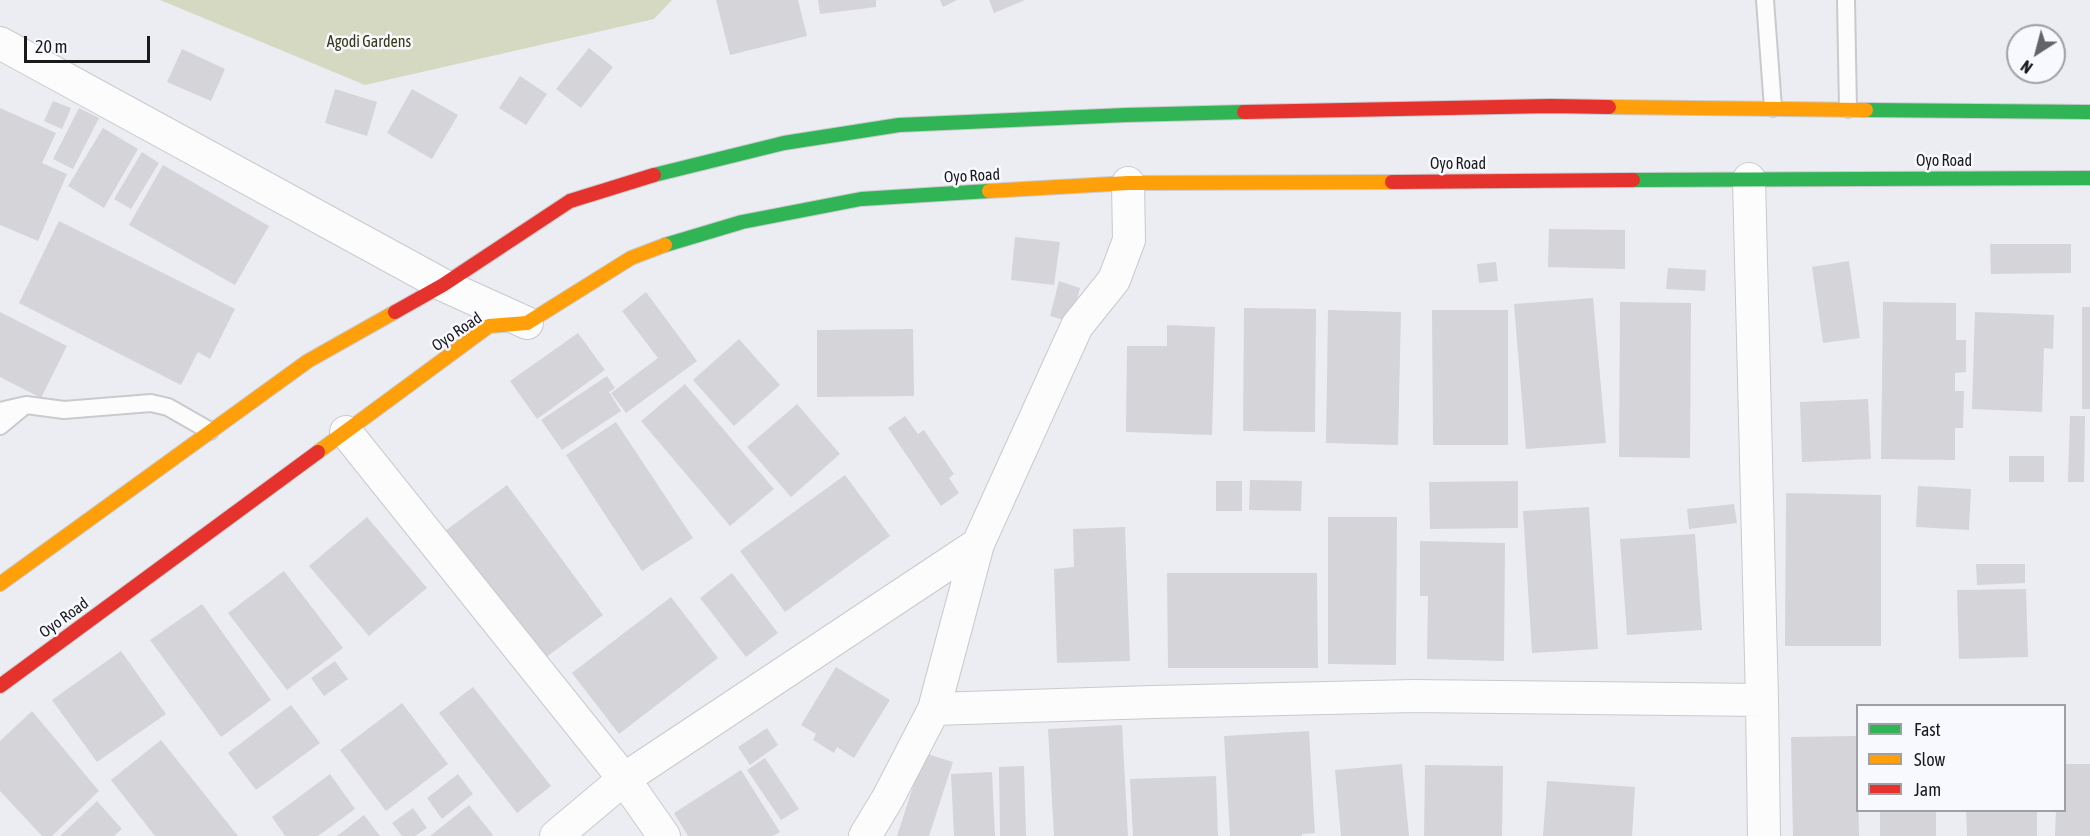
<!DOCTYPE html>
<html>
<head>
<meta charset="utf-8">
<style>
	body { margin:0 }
	#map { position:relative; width:2090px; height:836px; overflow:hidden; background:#ecedf2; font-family:"Asap Condensed",sans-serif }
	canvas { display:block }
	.legend { position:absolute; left:1856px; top:704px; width:210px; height:108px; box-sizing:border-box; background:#f8f9fe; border:2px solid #9fa0a4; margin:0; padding:8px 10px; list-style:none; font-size:18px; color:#1a1a1d }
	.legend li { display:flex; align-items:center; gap:12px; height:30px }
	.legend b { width:30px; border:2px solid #9fa0a4 }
	.north { position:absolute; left:2006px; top:24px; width:60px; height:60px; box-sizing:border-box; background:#f8f9fe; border:2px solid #9fa0a4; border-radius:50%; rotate:216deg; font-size:16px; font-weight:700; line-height:24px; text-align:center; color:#1a1a1d }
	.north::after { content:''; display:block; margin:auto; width:21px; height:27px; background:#646468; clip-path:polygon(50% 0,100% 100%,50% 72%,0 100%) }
	.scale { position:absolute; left:24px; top:36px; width:126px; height:27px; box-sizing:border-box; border:3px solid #1a1a1d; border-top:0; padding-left:8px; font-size:18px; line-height:21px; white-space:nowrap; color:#1a1a1d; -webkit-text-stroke:4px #f8f9fe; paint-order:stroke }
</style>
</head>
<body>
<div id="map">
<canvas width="2090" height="836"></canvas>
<ul class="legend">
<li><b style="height:8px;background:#30b455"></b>Fast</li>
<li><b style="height:8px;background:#ff9f0a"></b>Slow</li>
<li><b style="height:8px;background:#e5322d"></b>Jam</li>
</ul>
<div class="north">N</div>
<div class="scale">20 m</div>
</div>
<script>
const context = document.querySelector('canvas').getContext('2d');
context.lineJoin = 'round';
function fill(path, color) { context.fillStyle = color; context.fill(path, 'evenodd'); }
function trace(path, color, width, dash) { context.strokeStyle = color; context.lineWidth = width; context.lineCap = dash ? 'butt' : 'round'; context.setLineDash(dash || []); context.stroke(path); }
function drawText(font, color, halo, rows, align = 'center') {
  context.font = font + ' "Asap Condensed",sans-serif'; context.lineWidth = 5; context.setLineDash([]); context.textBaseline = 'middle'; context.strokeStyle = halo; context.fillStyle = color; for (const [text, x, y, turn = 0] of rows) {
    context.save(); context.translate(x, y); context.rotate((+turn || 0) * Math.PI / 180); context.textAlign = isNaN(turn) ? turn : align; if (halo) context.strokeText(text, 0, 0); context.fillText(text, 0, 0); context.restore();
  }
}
const green = new Path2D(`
	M 160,0 L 672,0 L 654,19 L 365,85 Z`);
const building = new Path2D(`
	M 716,0 L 798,0 L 807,36 L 730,55 Z
	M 818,0 L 876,0 L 876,7 L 820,14 Z
	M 940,0 L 957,0 L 943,7 Z
	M 989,0 L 1025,0 L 994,13 Z
	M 589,48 L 613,67 L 581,108 L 556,89 Z
	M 182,49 L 225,69 L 211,101 L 167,82 Z
	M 520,76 L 547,94 L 526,125 L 499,108 Z
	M 335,89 L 377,102 L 367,136 L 325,123 Z
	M 412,89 L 458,115 L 432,159 L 387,133 Z
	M 53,101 L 71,108 L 62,129 L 44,121 Z
	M 0,108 L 56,133 L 42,163 L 67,174 L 38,241 L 0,225 Z
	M 79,108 L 99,118 L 73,169 L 53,159 Z
	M 103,128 L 138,149 L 104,208 L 68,186 Z
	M 142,152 L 159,163 L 131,209 L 114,199 Z
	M 163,165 L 269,226 L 235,285 L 129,225 Z
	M 59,221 L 235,309 L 210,359 L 198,352 L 181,385 L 19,303 Z
	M 1549,229 L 1625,230 L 1625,269 L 1548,267 Z
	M 1015,237 L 1060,242 L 1054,285 L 1011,280 Z
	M 1990,244 L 2071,244 L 2071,273 L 1991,274 Z
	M 1849,261 L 1860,338 L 1823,343 L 1812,267 Z
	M 1496,262 L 1498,281 L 1479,283 L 1477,264 Z
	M 1668,268 L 1706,270 L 1705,291 L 1666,289 Z
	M 1059,281 L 1080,288 L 1071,322 L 1050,316 Z
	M 646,292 L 697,361 L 626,413 L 611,393 L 658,358 L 622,311 Z
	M 1593,298 L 1606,443 L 1526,449 L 1514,304 Z
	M 1620,302 L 1691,303 L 1690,458 L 1619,457 Z
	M 1883,302 L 1956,303 L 1956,340 L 1966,340 L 1966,372 L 1955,373 L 1955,391 L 1964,391 L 1963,428 L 1955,428 L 1955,460 L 1881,459 Z
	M 2082,307 L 2090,307 L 2090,409 L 2082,409 Z
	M 1244,308 L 1316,309 L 1315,432 L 1243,431 Z
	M 1328,310 L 1401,312 L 1398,445 L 1326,443 Z
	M 1432,310 L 1508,310 L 1508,445 L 1433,445 Z
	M 0,312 L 67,346 L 41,398 L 0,377 Z
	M 1975,312 L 2054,315 L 2053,349 L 2044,348 L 2042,412 L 1972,409 Z
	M 1167,325 L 1215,327 L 1212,435 L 1126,432 L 1127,346 L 1167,346 Z
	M 913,329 L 914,396 L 817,397 L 817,330 Z
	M 578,333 L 605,370 L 537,419 L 510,381 Z
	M 739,339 L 780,385 L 734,426 L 693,380 Z
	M 607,376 L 615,388 L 609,392 L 621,411 L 562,450 L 541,420 Z
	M 685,384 L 774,489 L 730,526 L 641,421 Z
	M 1868,399 L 1871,459 L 1802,462 L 1800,402 Z
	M 797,404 L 840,454 L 791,497 L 747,447 Z
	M 905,416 L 918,434 L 924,430 L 954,474 L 949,478 L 959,493 L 941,506 L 888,428 Z
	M 2070,416 L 2085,416 L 2084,482 L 2068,482 Z
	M 616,422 L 693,538 L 642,571 L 566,455 Z
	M 2009,456 L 2044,456 L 2044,482 L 2009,482 Z
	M 845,475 L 890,536 L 785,612 L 740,551 Z
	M 1250,480 L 1302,481 L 1301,511 L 1249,510 Z
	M 1216,481 L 1242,481 L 1242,511 L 1216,511 Z
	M 1518,481 L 1518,528 L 1430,529 L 1429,482 Z
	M 507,485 L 603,615 L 541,661 L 445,531 Z
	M 1918,486 L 1971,489 L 1969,530 L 1916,527 Z
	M 1786,493 L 1881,495 L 1881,646 L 1785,646 Z
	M 1734,504 L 1737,523 L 1689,529 L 1687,509 Z
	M 1589,507 L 1598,649 L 1532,653 L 1523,511 Z
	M 367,517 L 427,588 L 369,636 L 309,566 Z
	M 1328,517 L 1397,517 L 1396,665 L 1328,664 Z
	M 1125,527 L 1130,661 L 1057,663 L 1054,569 L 1074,567 L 1073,529 Z
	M 1695,534 L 1702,630 L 1627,635 L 1620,539 Z
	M 1420,541 L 1505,543 L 1504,661 L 1427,659 L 1428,596 L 1420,596 Z
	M 1976,564 L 2025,564 L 2025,583 L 1977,585 Z
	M 284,571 L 343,648 L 287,690 L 228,613 Z
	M 732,573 L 778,633 L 746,657 L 700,598 Z
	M 1167,573 L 1317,573 L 1318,668 L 1168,668 Z
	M 2026,589 L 2028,657 L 1959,659 L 1957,590 Z
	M 671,597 L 718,658 L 619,734 L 572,673 Z
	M 202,604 L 271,700 L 221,737 L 150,640 Z
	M 121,651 L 166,714 L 97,762 L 52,700 Z
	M 335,661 L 348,679 L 324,696 L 311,678 Z
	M 836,667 L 890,700 L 854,758 L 837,747 L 834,753 L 813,740 L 816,734 L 801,725 Z
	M 473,687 L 551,786 L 517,813 L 439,713 Z
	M 402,703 L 448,764 L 386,811 L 340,750 Z
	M 291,705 L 320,743 L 256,790 L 228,753 Z
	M 32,711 L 99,791 L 52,836 L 42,836 L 0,791 L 0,741 Z
	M 1122,725 L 1128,836 L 1054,836 L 1048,729 Z
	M 767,728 L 778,745 L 750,765 L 738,747 Z
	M 1309,731 L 1315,833 L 1302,834 L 1302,836 L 1230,836 L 1224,736 Z
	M 1857,736 L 1859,836 L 1793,836 L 1791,737 Z
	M 161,740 L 238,836 L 155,836 L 111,780 Z
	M 924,753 L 953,762 L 929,836 L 897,836 Z
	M 765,758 L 799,809 L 781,820 L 747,770 Z
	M 1402,764 L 1409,836 L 1341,836 L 1335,770 Z
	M 2064,764 L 2090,764 L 2090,836 L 2055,836 L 2056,810 L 2064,810 Z
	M 1425,765 L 1503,766 L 1502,836 L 1424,836 Z
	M 1024,766 L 1026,836 L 1000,836 L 999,767 Z
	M 741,770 L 780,832 L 773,836 L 688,836 L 674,813 Z
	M 992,772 L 995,836 L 954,836 L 951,774 Z
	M 330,774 L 355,809 L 318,836 L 285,836 L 272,817 Z
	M 458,774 L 473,794 L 442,819 L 427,798 Z
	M 1216,776 L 1218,836 L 1133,836 L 1130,779 Z
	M 1547,781 L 1635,787 L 1632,836 L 1543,836 Z
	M 97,801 L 122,829 L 114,836 L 60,836 Z
	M 469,805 L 493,835 L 491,836 L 430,836 Z
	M 413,808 L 427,828 L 415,836 L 402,836 L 392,823 Z
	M 1880,810 L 1936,810 L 1936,836 L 1880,836 Z
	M 1966,810 L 2037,810 L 2037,836 L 1967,836 Z
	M 364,815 L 380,836 L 337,836 Z`);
const lane = new Path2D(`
	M 1765,0 L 1773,108
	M 1846,0 L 1848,109
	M 0,411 L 26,405 L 64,410 L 151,403 L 168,407 L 210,431
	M 0,426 L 23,407`);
const street = new Path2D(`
	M 0,43 L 443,285 L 527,323
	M 1749,179 L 1762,700 L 1764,836
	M 346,432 L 624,779 L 664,836
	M 934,709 L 1153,702 L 1414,696 L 1762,700
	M 556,836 L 624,779 L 978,544
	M 865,836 L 888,798 L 934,709 L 978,544 L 1077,326 L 1114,280 L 1129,240 L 1128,183`);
const fast = new Path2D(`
	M 1866,110 L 2090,112
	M 654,175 L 784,143 L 899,125 L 1126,115 L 1244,112
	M 1633,180 L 2090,178
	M 665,245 L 742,222 L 861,199 L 989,191`);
const slow = new Path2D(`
	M 1609,107 L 1866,110
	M 989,191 L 1128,183 L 1392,182
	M 318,452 L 489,326 L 527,323 L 631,258 L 665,245
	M 0,584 L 308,361 L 395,312`);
const jam = new Path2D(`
	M 1244,112 L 1551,106 L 1609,107
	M 1392,182 L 1633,180
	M 395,312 L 443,285 L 570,201 L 654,175
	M 0,686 L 318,452`);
const parkNames = [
	["Agodi Gardens",369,42]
];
const streetNames = [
	["Oyo Road",1944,161],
	["Oyo Road",1458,164],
	["Oyo Road",972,176,-3],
	["Oyo Road",457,332,-34],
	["Oyo Road",64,618,-36]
];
fill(green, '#d6d9c2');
fill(building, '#d5d4d8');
trace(lane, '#c9cace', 20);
trace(street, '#c9cace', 34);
trace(fast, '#cacbcd', 16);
trace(slow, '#cacbcd', 16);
trace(jam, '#cacbcd', 16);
trace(lane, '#fcfcfd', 16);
trace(street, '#fcfcfd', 32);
trace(fast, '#30b455', 14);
trace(slow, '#ff9f0a', 14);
trace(jam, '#e5322d', 14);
drawText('16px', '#363816', '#f8f9fe', parkNames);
drawText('16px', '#1a1a1d', '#f8f9fe', streetNames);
</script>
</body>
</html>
